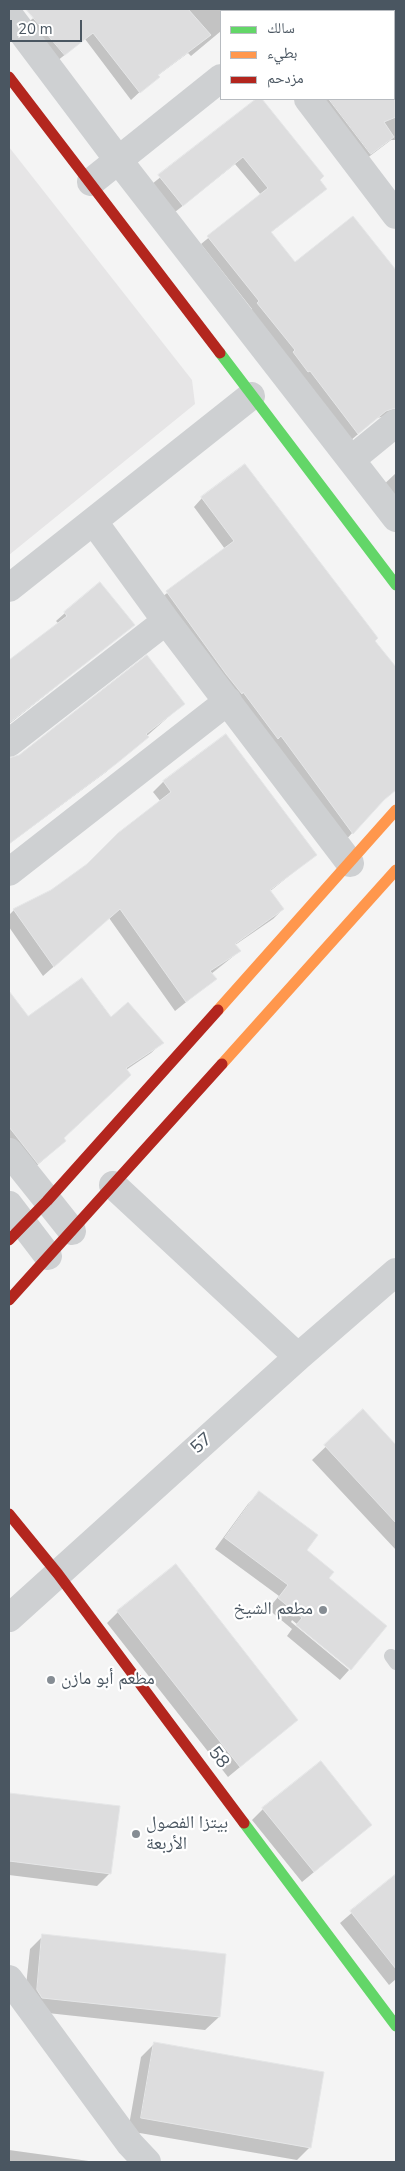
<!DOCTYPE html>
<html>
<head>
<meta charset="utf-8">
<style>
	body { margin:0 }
	#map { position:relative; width:405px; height:2171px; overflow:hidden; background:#f4f4f4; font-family:"Nunito Sans","Noto Naskh Arabic",sans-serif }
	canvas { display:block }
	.frame { position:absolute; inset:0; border:10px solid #4a5661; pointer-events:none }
	.legend { position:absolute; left:220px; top:10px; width:175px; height:90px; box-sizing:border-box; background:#fff; border:1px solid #b7bbc0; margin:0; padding:6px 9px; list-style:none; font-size:15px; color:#4a5661 }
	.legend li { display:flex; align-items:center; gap:10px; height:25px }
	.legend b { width:25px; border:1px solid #b7bbc0 }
	.scale { position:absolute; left:10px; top:20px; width:72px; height:22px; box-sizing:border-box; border:2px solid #4a5661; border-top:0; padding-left:6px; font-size:15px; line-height:18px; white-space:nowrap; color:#4a5661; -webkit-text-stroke:4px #fff; paint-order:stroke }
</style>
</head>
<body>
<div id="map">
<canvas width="405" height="2171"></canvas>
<div class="frame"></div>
<ul class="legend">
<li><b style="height:6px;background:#63d668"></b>سالك</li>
<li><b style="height:6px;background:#ff974d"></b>بطيء</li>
<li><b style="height:6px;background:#b3261e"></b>مزدحم</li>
</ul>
<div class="scale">20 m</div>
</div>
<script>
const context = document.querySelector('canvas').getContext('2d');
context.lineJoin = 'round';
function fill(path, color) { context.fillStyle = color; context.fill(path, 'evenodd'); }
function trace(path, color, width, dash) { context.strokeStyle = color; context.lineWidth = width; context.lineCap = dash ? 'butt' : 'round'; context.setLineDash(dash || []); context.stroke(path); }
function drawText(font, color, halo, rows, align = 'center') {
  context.font = font + ' "Nunito Sans","Noto Naskh Arabic",sans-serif'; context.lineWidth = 4.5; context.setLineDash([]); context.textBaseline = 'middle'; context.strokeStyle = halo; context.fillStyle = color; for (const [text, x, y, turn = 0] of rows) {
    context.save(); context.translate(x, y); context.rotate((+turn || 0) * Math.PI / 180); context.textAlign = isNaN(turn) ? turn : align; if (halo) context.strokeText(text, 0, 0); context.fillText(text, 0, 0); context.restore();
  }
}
const education = new Path2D(`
	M 9,147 L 192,380 L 195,404 L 9,555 Z`);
const shadow = new Path2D(`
	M 44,9 L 237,9 L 239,11 L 221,11 L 221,31 L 191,56 L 188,53 L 157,76 L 131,100 L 85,39 L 57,61 L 25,25 Z
	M 396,11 L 396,140 L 391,140 L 362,162 L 312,99 L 394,99 L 394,13 Z
	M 258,99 L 261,99 L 323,176 L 319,180 L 325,189 L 270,233 L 295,264 L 390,271 L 396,279 L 396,410 L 389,415 L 377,418 L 350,441 L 250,312 L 252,309 L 201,244 L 261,195 L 235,164 L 175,212 L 152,184 Z
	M 396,473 L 396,511 L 379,489 Z
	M 202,498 L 374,641 L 396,669 L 396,784 L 344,842 L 158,600 L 225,549 L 194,507 Z
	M 65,613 L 133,625 L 9,724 L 9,663 L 59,624 L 56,621 Z
	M 183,704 L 106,772 L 9,844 L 9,759 Z
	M 226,735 L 315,855 L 269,892 L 283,909 L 273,919 L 235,945 L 240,951 L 211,974 L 215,979 L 175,1011 L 109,918 L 43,976 L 9,927 L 9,915 L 14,910 L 52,891 L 88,865 L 161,802 L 153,792 L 163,782 Z
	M 9,993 L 28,1018 L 110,1018 L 162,1043 L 151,1053 L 126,1070 L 63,1138 L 65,1141 L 27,1174 L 9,1150 Z
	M 363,1411 L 396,1446 L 396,1550 L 312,1460 Z
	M 259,1493 L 327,1578 L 351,1668 L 292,1620 L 291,1622 L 349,1670 L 340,1680 L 287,1636 L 292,1629 L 268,1609 L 279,1596 L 215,1549 L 248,1504 Z
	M 118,1612 L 297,1720 L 228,1777 L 107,1623 Z
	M 9,1794 L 118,1807 L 110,1873 L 97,1886 L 9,1875 Z
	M 263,1809 L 371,1825 L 302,1882 L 252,1820 Z
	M 396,1875 L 396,1979 L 389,1985 L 340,1923 Z
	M 43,1936 L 219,2017 L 205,2030 L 29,2011 L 24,2004 L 30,1949 Z
	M 154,2044 L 310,2147 L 297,2160 L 128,2131 L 141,2057 Z
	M 9,2150 L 96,2162 L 9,2162 Z`);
const building = new Path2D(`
	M 26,9 L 188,9 L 211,35 L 158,75 L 160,77 L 140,93 L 93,33 L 65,55 Z
	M 256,99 L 262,99 L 324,176 L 320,180 L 327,189 L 271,232 L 295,262 L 353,216 L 396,270 L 396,408 L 386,411 L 358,434 L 310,371 L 308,372 L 293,352 L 295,350 L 257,303 L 259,301 L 207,236 L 268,188 L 243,157 L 183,206 L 158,175 Z
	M 329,99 L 396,99 L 396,117 L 384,122 L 394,137 L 371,154 Z
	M 245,464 L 378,638 L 375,641 L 396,667 L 396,790 L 384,800 L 353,834 L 281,736 L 278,739 L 243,692 L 242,694 L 226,674 L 166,591 L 234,541 L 201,497 Z
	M 100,582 L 135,625 L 9,723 L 9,660 L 67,616 L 64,612 Z
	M 147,655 L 185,704 L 146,734 L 149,737 L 116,764 L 9,844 L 9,758 L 19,755 Z
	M 226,734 L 317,855 L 270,890 L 284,909 L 235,944 L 241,951 L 210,971 L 217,979 L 186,1002 L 120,909 L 54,967 L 13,909 L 51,890 L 87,864 L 118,833 L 171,792 L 163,781 Z
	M 82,978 L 111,1017 L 128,1002 L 164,1043 L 126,1068 L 131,1075 L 64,1138 L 66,1141 L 38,1164 L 9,1127 L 9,991 L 28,1016 Z
	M 363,1409 L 396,1445 L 396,1523 L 324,1445 Z
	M 259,1491 L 318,1535 L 307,1550 L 334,1572 L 329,1578 L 387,1626 L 351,1670 L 296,1625 L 302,1618 L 278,1598 L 288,1585 L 225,1538 Z
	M 176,1564 L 298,1720 L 240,1767 L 117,1611 Z
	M 321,1761 L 372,1825 L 314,1872 L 262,1808 Z
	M 9,1793 L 120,1806 L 111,1874 L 9,1861 Z
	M 396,1874 L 396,1969 L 350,1911 Z
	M 42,1934 L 226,1954 L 220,2017 L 42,1998 L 37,1990 Z
	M 154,2042 L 324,2072 L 311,2148 L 141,2118 Z`);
const lane = new Path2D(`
	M 391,1656 L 396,1663`);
const street = new Path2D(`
	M 306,11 L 309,9
	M 9,15 L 119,161 L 396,518
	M 308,99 L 396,215
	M 91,182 L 221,78
	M 352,459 L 396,423
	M 94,522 L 166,621 L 350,863
	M 9,588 L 251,396
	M 9,743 L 166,621
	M 9,872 L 228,701
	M 9,1152 L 72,1231
	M 113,1185 L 298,1357
	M 9,1205 L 48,1256
	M 9,1618 L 298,1357 L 396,1272
	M 9,1979 L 130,2144 L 147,2162`);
const fast = new Path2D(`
	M 220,353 L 396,585
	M 244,1823 L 396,2026`);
const slow = new Path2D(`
	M 218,1010 L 396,810
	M 222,1064 L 396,870`);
const jam = new Path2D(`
	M 9,77 L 220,353
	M 9,1240 L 47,1201 L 218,1010
	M 9,1300 L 222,1064
	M 9,1514 L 58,1574 L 244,1823`);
const markers = [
	[323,1610,5,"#868d94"],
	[51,1680,5,"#868d94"],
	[136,1834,5,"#868d94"]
];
const streetNames = [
	["57",202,1444,-42],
	["58",218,1758,53]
];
const poiNames = [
	["مطعم الشيخ",313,1610,"right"],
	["مطعم أبو مازن",61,1680],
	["بيتزا الفصول",146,1824],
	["الأربعة",146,1845]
];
fill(education, '#e6e5e6');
fill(shadow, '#0003');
fill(building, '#ddddde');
trace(building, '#e5e6e7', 1);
trace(lane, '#ced0d2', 14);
trace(street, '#ced0d2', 28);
trace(fast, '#63d668', 11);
trace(slow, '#ff974d', 11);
trace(jam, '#b3261e', 11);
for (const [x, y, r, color] of markers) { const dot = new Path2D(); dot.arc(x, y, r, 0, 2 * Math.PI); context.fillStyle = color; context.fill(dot); trace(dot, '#fff', 2); }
drawText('18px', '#4a5661', '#fff', streetNames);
drawText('18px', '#4a5661', '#fff', poiNames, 'left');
</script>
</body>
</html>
